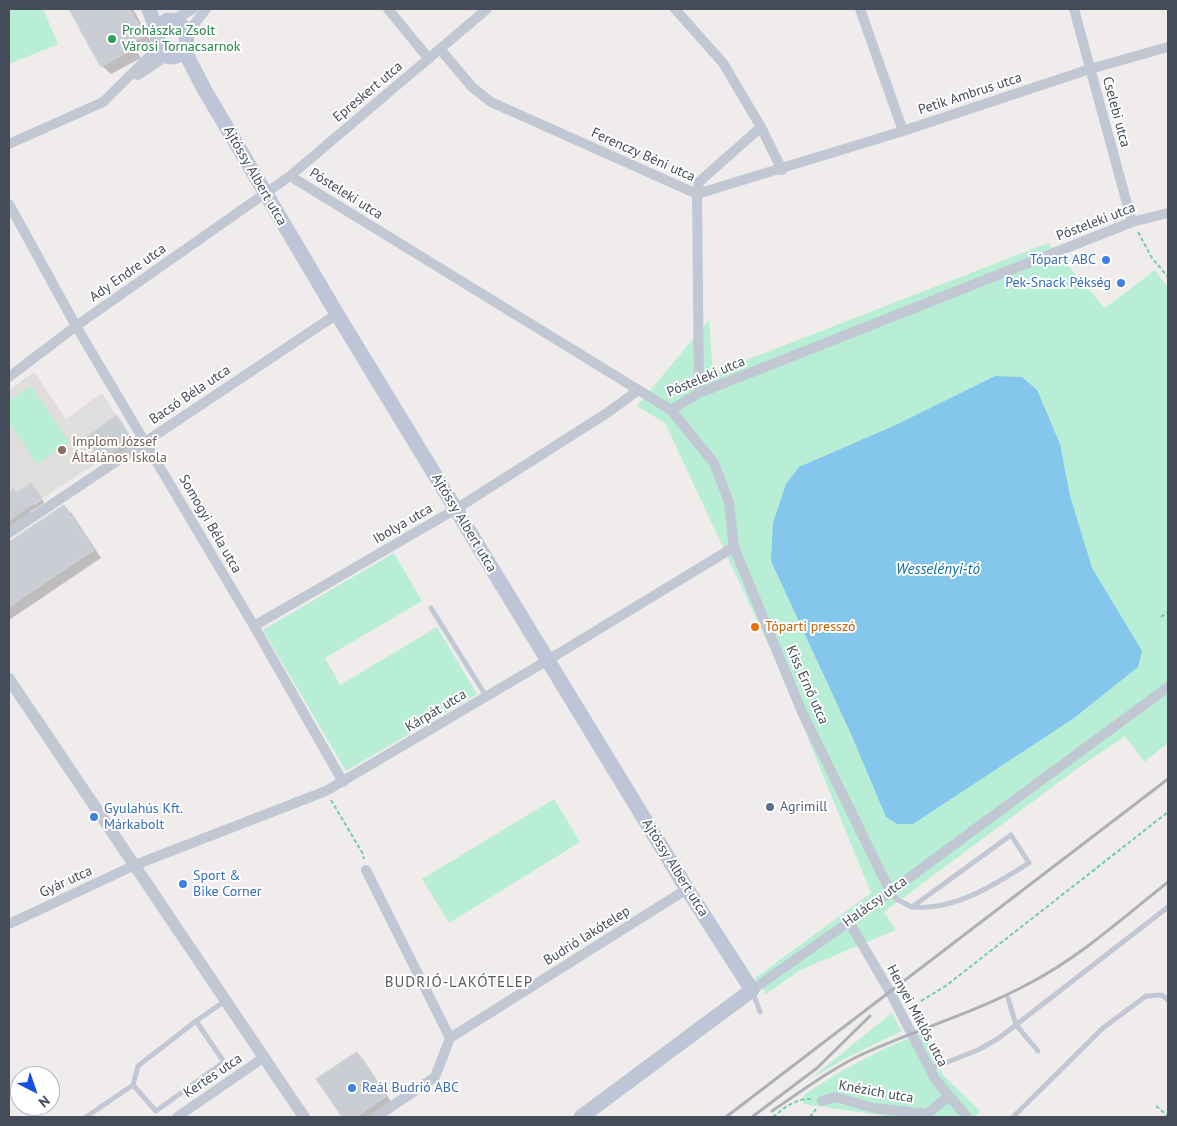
<!DOCTYPE html>
<html>
<head>
<meta charset="utf-8">
<style>
	body { margin:0 }
	#map { position:relative; width:1177px; height:1126px; overflow:hidden; background:#efeceb; font-family:"PT Sans",sans-serif }
	canvas { display:block }
	.frame { position:absolute; inset:0; border:10px solid #444c59; pointer-events:none }
	.north { position:absolute; left:10px; top:1066px; width:50px; height:50px; box-sizing:border-box; background:#fff; border:1px solid #b4b7bd; border-radius:50%; rotate:139deg; font-size:14px; font-weight:700; line-height:20px; text-align:center; color:#444c59 }
	.north::after { content:''; display:block; margin:auto; width:18px; height:22px; background:#164ede; clip-path:polygon(50% 0,100% 100%,50% 72%,0 100%) }
</style>
</head>
<body>
<div id="map">
<canvas width="1177" height="1126"></canvas>
<div class="frame"></div>
<div class="north">N</div>
</div>
<script>
const context = document.querySelector('canvas').getContext('2d');
context.lineJoin = 'round';
function fill(path, color) { context.fillStyle = color; context.fill(path, 'evenodd'); }
function trace(path, color, width, dash) { context.strokeStyle = color; context.lineWidth = width; context.lineCap = dash ? 'butt' : 'round'; context.setLineDash(dash || []); context.stroke(path); }
function drawText(font, color, halo, rows, align = 'center') {
  context.font = font + ' "PT Sans",sans-serif'; context.lineWidth = 4; context.setLineDash([]); context.textBaseline = 'middle'; context.strokeStyle = halo; context.fillStyle = color; for (const [text, x, y, turn = 0] of rows) {
    context.save(); context.translate(x, y); context.rotate((+turn || 0) * Math.PI / 180); context.textAlign = isNaN(turn) ? turn : align; if (halo) context.strokeText(text, 0, 0); context.fillText(text, 0, 0); context.restore();
  }
}
const education = new Path2D(`
	M 34,372 L 66,419 L 102,393 L 132,440 L 9,520 L 9,390 Z`);
const green = new Path2D(`
	M 9,9 L 43,9 L 58,44 L 9,64 Z
	M 1048,243 L 1105,308 L 1155,270 L 1168,288 L 1168,743 L 1144,762 L 1125,736 L 1078,768 L 884,912 L 896,930 L 800,970 L 766,994 L 755,978 L 871,893 L 796,709 L 770,648 L 665,423 L 637,406 L 709,320 L 713,373 Z
	M 31,386 L 69,442 L 37,464 L 9,422 L 9,401 Z
	M 394,553 L 422,601 L 325,658 L 340,685 L 437,627 L 477,694 L 346,771 L 263,630 Z
	M 554,799 L 580,842 L 449,923 L 422,879 Z
	M 892,1013 L 902,1031 L 850,1056 L 810,1079 Z
	M 926,1031 L 943,1075 L 980,1111 L 975,1117 L 893,1117 L 803,1104 L 804,1095 C 845,1067 880,1050 926,1031 Z`);
const water = new Path2D(`
	M 995,376 L 1022,377 L 1037,390 L 1060,444 L 1070,496 L 1092,568 L 1142,651 L 1138,667 L 1074,718 L 913,824 L 897,824 L 886,817 L 851,734 L 771,561 L 773,523 L 786,484 L 799,467 L 898,424 Z`);
const shadow = new Path2D(`
	M 70,9 L 133,9 L 152,44 L 137,52 L 141,58 L 111,74 L 102,66 Z
	M 116,417 L 122,423 L 137,446 L 106,465 L 100,459 L 88,437 Z
	M 14,490 L 18,495 L 25,490 L 34,505 L 42,499 L 44,503 L 30,512 L 32,515 L 9,530 L 9,494 Z
	M 64,506 L 72,514 L 101,558 L 9,620 L 9,544 Z
	M 357,1053 L 363,1059 L 392,1103 L 371,1117 L 343,1117 L 318,1080 Z`);
const building = new Path2D(`
	M 69,9 L 130,9 L 145,35 L 130,44 L 133,49 L 101,67 Z
	M 117,415 L 132,440 L 99,460 L 87,437 Z
	M 31,483 L 42,498 L 27,508 L 24,504 L 31,500 L 24,490 L 18,494 L 17,493 Z
	M 14,489 L 27,508 L 9,521 L 9,492 Z
	M 24,490 L 31,500 L 24,504 L 18,494 Z
	M 64,505 L 94,550 L 9,607 L 9,542 Z
	M 357,1052 L 387,1096 L 356,1117 L 342,1117 L 316,1079 Z`);
const path = new Path2D(`
	M 1138,232 L 1152,258 L 1168,277
	M 1161,617 L 1168,612
	M 331,800 L 363,854 L 364,859
	M 910,1008 L 947,985 L 1168,812
	M 1156,1106 L 1168,1116
	M 773,1117 C 784,1108 796,1098 812,1099
	M 810,1117 L 816,1109`);
const service = new Path2D(`
	M 431,608 L 486,696
	M 890,891 L 898,900 L 912,907 L 1011,835 L 1029,863 C 994,885 955,911 912,907
	M 753,993 L 760,1012
	M 1008,998 L 1016,1025 L 1038,1051
	M 930,1069 L 978,1050 L 999,1038 L 1168,907
	M 133,1085 L 156,1111 L 224,1062 L 196,1021
	M 86,1117 L 133,1085 L 138,1066 L 196,1021 L 225,1001
	M 1013,1117 L 1103,1028 L 1146,996 L 1162,995 L 1168,1000`);
const minor = new Path2D(`
	M 388,9 L 429,59
	M 675,9 L 723,63 L 761,127 L 782,170
	M 860,9 L 903,131
	M 1074,9 L 1132,222
	M 173,20 L 193,9
	M 186,35 L 206,9
	M 440,49 L 472,87 L 491,102 L 697,194
	M 138,75 L 166,56
	M 9,144 L 103,102 L 159,47
	M 290,176 L 671,410 L 714,463 L 729,502 L 734,547 L 802,712 L 890,891
	M 697,194 L 903,131 L 1090,69 L 1168,47
	M 9,204 L 76,326 L 254,626 L 343,782
	M 9,377 L 76,326 L 290,176 L 487,9
	M 699,393 L 697,194 L 699,182 L 761,127
	M 671,410 L 699,393 L 1132,222 L 1168,213
	M 9,533 L 337,314
	M 254,626 L 456,509 L 607,413 L 637,391
	M 366,870 L 450,1038
	M 849,922 L 890,992 L 935,1079 L 967,1117
	M 9,924 L 135,865 L 326,791 L 548,660 L 734,547
	M 752,990 L 849,922 L 1168,687
	M 822,1101 L 835,1097 L 874,1108 L 927,1114
	M 177,1117 L 263,1058
	M 376,1117 L 435,1077 L 450,1038 L 687,889
	M 925,1117 L 927,1114 L 948,1097`);
const tertiary = new Path2D(`
	M 9,679 L 304,1117`);
const secondary = new Path2D(`
	M 149,9 L 157,31
	M 168,20 C 174,20 178,21 182,26 C 200,53 158,77 157,31 L 163,23 Z
	M 184,50 L 204,89 L 337,314 L 687,889 L 752,990 L 581,1117`);
const rail = new Path2D(`
	M 772,1111 C 802,1091 832,1068 865,1053 C 920,1028 977,1012 1030,983 C 1080,957 1124,917 1168,882
	M 726,1117 L 1168,779
	M 752,1117 L 817,1068 L 870,1016`);
const markers = [
	[112,39,5,"#2e9e5b"],
	[1106,260,5,"#3f7fe0"],
	[1121,283,5,"#3f7fe0"],
	[62,450,5,"#8d6e63"],
	[755,627,5,"#e8710a"],
	[770,807,5,"#5c6f8a"],
	[94,817,5,"#3f7fe0"],
	[183,884,5,"#3f7fe0"],
	[352,1088,5,"#3f7fe0"]
];
const leisureNames = [
	["Prohászka Zsolt",122,31],
	["Városi Tornacsarnok",122,47]
];
const streetNames = [
	["Epreskert utca",368,92,-40],
	["Petik Ambrus utca",970,94,-18],
	["Cselebi utca",1116,112,75],
	["Ferenczy Béni utca",643,155,24],
	["Ajtóssy Albert utca",255,176,60],
	["Pósteleki utca",346,194,32],
	["Pósteleki utca",1096,222,-21],
	["Ady Endre utca",128,273,-35],
	["Pósteleki utca",706,377,-23],
	["Bacsó Béla utca",190,395,-34],
	["Ajtóssy Albert utca",464,523,59],
	["Somogyi Béla utca",210,524,60],
	["Ibolya utca",403,524,-30],
	["Kiss Ernő utca",807,685,66],
	["Kárpát utca",436,711,-31],
	["Ajtóssy Albert utca",675,868,58],
	["Gyár utca",66,882,-25],
	["Halácsy utca",875,902,-36],
	["Budrió lakótelep",587,936,-32],
	["Henyei Miklós utca",917,1016,62],
	["Kertes utca",213,1076,-34],
	["Knézich utca",876,1092,10]
];
const shopNames = [
	["Tópart ABC",1096,260,"right"],
	["Pek-Snack Pékség",1111,283,"right"],
	["Gyulahús Kft.",104,809],
	["Márkabolt",104,825],
	["Sport &",193,876],
	["Bike Corner",193,892],
	["Reál Budrió ABC",362,1088]
];
const educationNames = [
	["Implom József",72,442],
	["Általános Iskola",72,458]
];
const foodNames = [
	["Tóparti presszó",765,627]
];
const serviceNames = [
	["Agrimill",780,807]
];
const waterNames = [
	["Wesselényi-tó",938,570]
];
const neighbourhoodNames = [
	["BUDRIÓ-LAKÓTELEP",459,983]
];
fill(education, '#e0dddd');
fill(green, '#b8eed5');
fill(water, '#84c6ec');
fill(shadow, '#0003');
fill(building, '#cbcdd4');
trace(building, '#cfd1d8', 1);
trace(path, '#70ccad', 2, [4, 2.5]);
trace(service, '#c1c8d4', 5);
trace(minor, '#c1c8d4', 10);
trace(tertiary, '#c1c8d4', 12);
trace(secondary, '#bec5d6', 15);
trace(rail, '#aeb0b7', 3);
for (const [x, y, r, color] of markers) { const dot = new Path2D(); dot.arc(x, y, r, 0, 2 * Math.PI); context.fillStyle = color; context.fill(dot); trace(dot, '#fff', 2); }
drawText('14px', '#27864d', '#fff', leisureNames, 'left');
drawText('14px', '#444c59', '#fff', streetNames);
drawText('14px', '#366cbe', '#fff', shopNames, 'left');
drawText('14px', '#785e54', '#fff', educationNames, 'left');
drawText('14px', '#c56008', '#fff', foodNames, 'left');
drawText('14px', '#4e5e75', '#fff', serviceNames, 'left');
drawText('italic 15px', '#0a6da6', '#fff', waterNames);
context.letterSpacing = '1px';
drawText('15px', '#585b61', '#fff', neighbourhoodNames);
context.letterSpacing = '0px';
</script>
</body>
</html>
